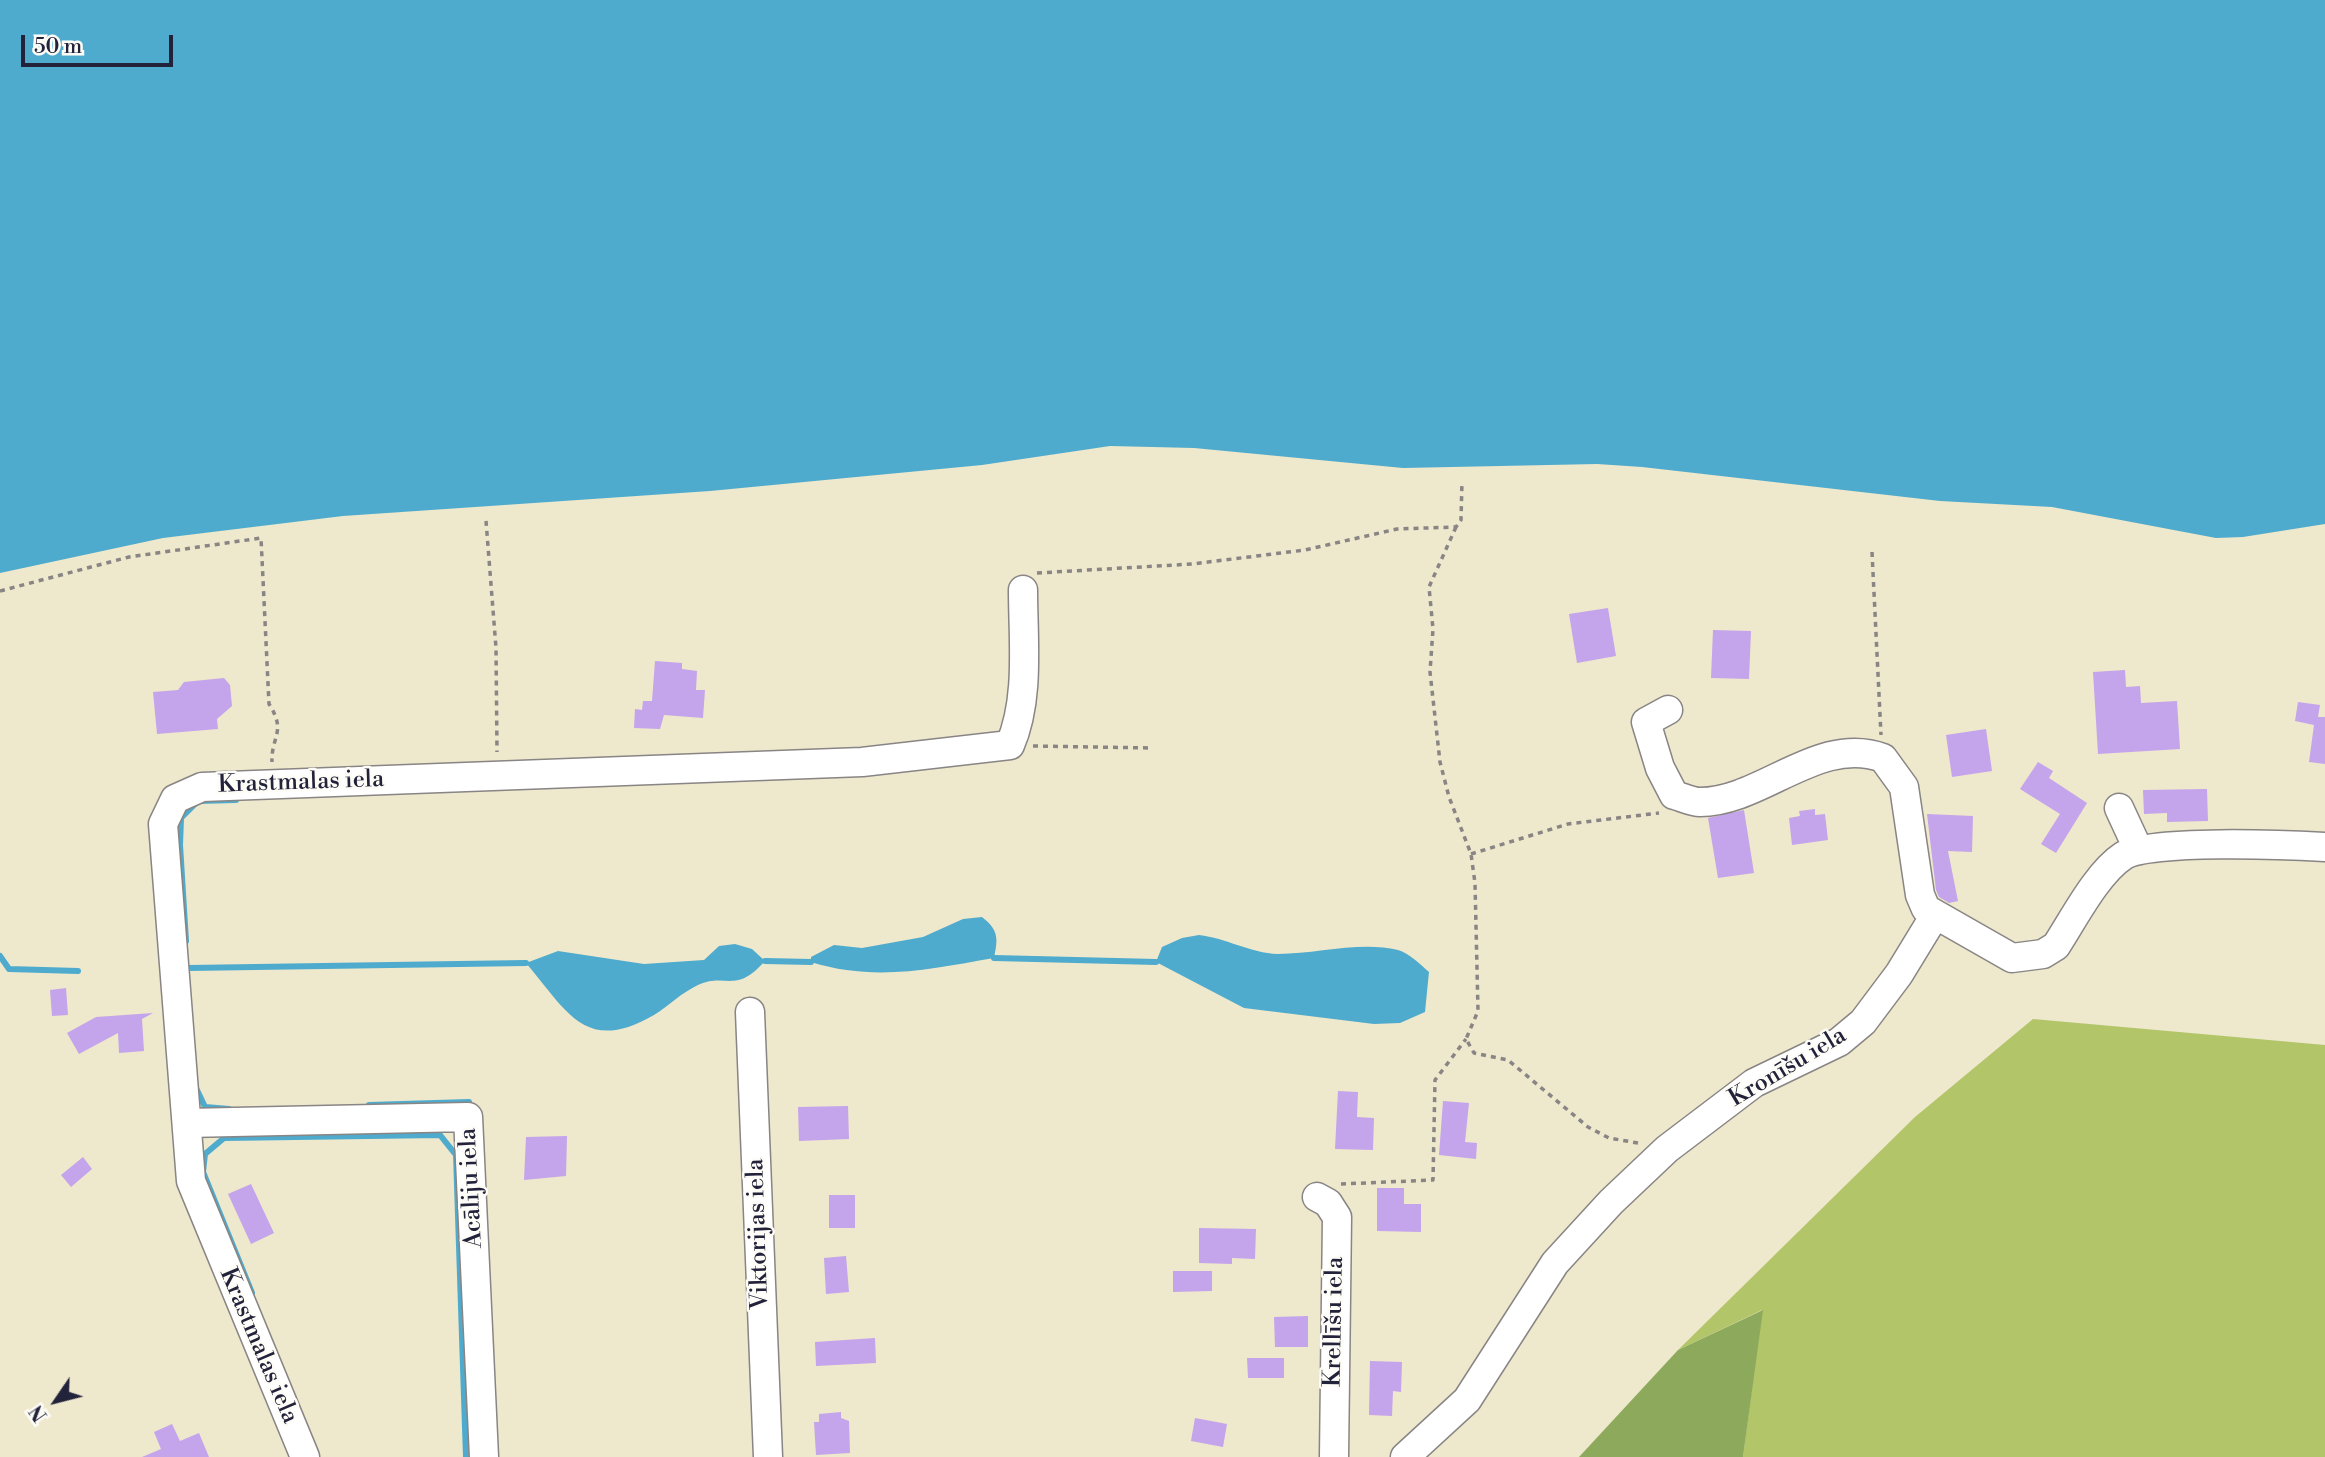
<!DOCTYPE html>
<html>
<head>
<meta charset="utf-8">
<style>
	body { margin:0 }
	#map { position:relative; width:2325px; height:1457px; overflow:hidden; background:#eee8cd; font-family:"Libre Bodoni",serif }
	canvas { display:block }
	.north { position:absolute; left:21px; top:1366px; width:70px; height:70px; -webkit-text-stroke:5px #fdfcf7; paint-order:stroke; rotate:235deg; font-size:19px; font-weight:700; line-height:28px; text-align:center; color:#22223b }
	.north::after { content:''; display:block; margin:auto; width:24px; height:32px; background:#22223b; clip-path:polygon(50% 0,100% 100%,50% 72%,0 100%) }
	.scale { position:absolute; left:21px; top:35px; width:152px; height:32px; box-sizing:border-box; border:4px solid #22223b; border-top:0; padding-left:9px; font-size:21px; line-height:24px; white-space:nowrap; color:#22223b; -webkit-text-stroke:5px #fdfcf7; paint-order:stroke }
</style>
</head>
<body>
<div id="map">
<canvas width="2325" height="1457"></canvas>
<div class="north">N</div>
<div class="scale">50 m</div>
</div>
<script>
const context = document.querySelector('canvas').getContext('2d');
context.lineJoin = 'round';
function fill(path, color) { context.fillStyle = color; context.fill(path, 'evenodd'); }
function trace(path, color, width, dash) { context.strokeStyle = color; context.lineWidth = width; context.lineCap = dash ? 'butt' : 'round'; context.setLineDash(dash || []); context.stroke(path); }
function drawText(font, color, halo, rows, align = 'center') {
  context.font = font + ' "Libre Bodoni",serif'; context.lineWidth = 5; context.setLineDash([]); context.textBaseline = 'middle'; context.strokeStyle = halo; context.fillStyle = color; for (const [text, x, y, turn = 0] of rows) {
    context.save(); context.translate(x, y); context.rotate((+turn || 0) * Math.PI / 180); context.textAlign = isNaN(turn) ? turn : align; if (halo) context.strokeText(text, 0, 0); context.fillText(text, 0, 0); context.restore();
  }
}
const green = new Path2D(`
	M 2033,1019 L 2325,1045 L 2325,1457 L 1743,1457 L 1762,1310 L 1678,1350 L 1915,1117 Z`);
const forest = new Path2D(`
	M 1763,1310 L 1743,1457 L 1579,1457 L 1678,1350 Z`);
const water = new Path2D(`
	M 0,0 L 2325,0 L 2325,524 L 2243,537 L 2216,538 L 2052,507 L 1940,501 L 1642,467 L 1597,464 L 1403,468 L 1194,448 L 1110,446 L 982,465 L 710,491 L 343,516 L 163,538 L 0,573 Z
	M 982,917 C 999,930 998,939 994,958 C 930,969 875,982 811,962 L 811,957 L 834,945 L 862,948 L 923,937 L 963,919 Z
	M 1199,935 C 1226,938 1250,953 1278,954 C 1317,954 1360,941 1398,950 C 1409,953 1421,965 1429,972 L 1425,1012 L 1400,1023 L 1374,1024 L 1244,1008 L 1156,962 L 1162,947 L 1182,938 Z
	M 735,944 L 752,949 L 765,961 C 735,995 726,972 698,985 C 681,993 670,1005 654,1015 C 585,1055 567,1011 526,963 L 558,951 L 644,964 L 704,960 L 719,946 Z`);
const stream = new Path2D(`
	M 186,941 L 180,845 L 181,818 L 198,801 L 236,800
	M 0,956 L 9,969 L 78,971
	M 994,958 L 1156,962
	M 765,961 L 811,962
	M 188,968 L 526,963
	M 196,1088 L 205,1107 L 229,1109
	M 369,1105 L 469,1102
	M 252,1293 L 203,1172 L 205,1154 L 224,1138 L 440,1135 L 456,1155 L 466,1457`);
const building = new Path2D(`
	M 1608,608 L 1616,656 L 1577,663 L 1569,614 Z
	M 1713,630 L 1751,631 L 1749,679 L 1711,678 Z
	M 655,661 L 682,663 L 682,669 L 697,671 L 696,690 L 705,690 L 703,718 L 664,715 L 660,729 L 634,728 L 635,709 L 642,710 L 643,701 L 652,701 Z
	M 2125,670 L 2126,687 L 2140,686 L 2141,703 L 2177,701 L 2180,749 L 2098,754 L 2093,672 Z
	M 224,678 L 230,685 L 232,706 L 217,719 L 218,729 L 157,734 L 153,692 L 178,690 L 184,682 Z
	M 2298,702 L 2320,705 L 2318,717 L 2325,717 L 2325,764 L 2309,762 L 2314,725 L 2295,721 Z
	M 1986,729 L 1992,771 L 1952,777 L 1946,735 Z
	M 2038,762 L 2053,771 L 2049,778 L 2087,803 L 2056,853 L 2041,844 L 2060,814 L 2020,789 Z
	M 2207,789 L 2208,821 L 2167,822 L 2167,813 L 2144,814 L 2143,790 Z
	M 1815,809 L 1815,815 L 1825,814 L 1828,840 L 1792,845 L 1789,818 L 1800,816 L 1799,811 Z
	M 1744,810 L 1754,873 L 1718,878 L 1708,818 Z
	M 1927,814 L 1973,816 L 1972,852 L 1948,851 L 1958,901 L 1949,903 L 1939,897 L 1936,890 Z
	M 66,988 L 68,1015 L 52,1016 L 50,990 Z
	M 153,1013 L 142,1019 L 144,1051 L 119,1053 L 118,1033 L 79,1054 L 67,1033 L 96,1017 Z
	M 1338,1091 L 1358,1092 L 1357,1117 L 1374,1118 L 1373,1150 L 1335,1149 Z
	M 1443,1101 L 1469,1103 L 1465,1142 L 1477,1143 L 1476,1159 L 1439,1155 Z
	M 848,1106 L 849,1139 L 799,1141 L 798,1107 Z
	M 567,1136 L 566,1176 L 524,1180 L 526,1137 Z
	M 83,1157 L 92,1169 L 71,1187 L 61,1175 Z
	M 251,1184 L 274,1233 L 251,1244 L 228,1194 Z
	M 1377,1188 L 1404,1188 L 1404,1204 L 1421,1204 L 1421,1232 L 1377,1231 Z
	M 829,1195 L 855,1195 L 855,1228 L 829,1228 Z
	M 1199,1228 L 1256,1229 L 1255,1259 L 1232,1258 L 1232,1264 L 1199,1263 Z
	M 846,1256 L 849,1292 L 826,1294 L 824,1258 Z
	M 1173,1271 L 1212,1271 L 1212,1291 L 1173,1292 Z
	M 1308,1316 L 1308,1347 L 1275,1347 L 1274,1317 Z
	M 875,1338 L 876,1363 L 816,1366 L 815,1342 Z
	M 1247,1358 L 1284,1358 L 1284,1378 L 1248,1378 Z
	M 1370,1361 L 1402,1362 L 1401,1392 L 1393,1391 L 1392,1416 L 1369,1415 Z
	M 841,1412 L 841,1418 L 849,1421 L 850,1453 L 816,1455 L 814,1422 L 819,1422 L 819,1414 Z
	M 1195,1418 L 1227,1424 L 1223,1447 L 1191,1441 Z
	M 172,1424 L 180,1441 L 199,1433 L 209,1457 L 142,1457 L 161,1449 L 154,1432 Z`);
const path = new Path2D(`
	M 486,521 L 496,648 L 497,752
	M 1456,527 L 1429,587 L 1433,629 L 1430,672 L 1440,762 L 1449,797 L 1471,854 L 1475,883 L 1478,1011 L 1466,1039 L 1474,1053 L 1508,1060 L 1588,1127 L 1609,1138 L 1638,1143
	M 1872,552 L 1881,735
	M 1037,573 L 1192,564 L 1305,550 L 1397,529 L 1456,527 L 1461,520 L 1462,482
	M 0,591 L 129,557 L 261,538 L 269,704 C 287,732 271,736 272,762
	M 1033,746 L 1153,748
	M 1471,854 L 1568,824 L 1659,813
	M 1341,1184 L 1433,1180 L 1435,1080 L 1466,1039`);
const minor = new Path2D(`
	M 1668,710 L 1646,722 L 1660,768 L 1674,795 C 1682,797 1692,802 1700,802 C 1762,802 1819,734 1883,758 L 1904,787 L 1920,895 L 1926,909 L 2012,958 L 2043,954 L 2056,946 C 2073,920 2097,873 2123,856 C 2148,839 2289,845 2325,847
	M 2119,808 L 2138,849
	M 750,1012 L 768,1457
	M 187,1123 L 468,1117 L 484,1457
	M 1317,1197 L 1328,1203 L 1337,1217 L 1334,1457
	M 305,1457 L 191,1181 L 163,824 L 175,799 L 202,787 L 862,762 L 1010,745 C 1030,699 1023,640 1023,590
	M 1405,1457 L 1467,1400 L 1555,1263 L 1611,1202 L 1667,1149 L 1754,1083 L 1839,1042 L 1863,1022 L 1899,974 L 1935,915`);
const streetNames = [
	["Krastmalas iela",301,783,-2],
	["Kronīšu iela",1788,1068,-31],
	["Acāliju iela",472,1188,-93],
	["Viktorijas iela",759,1234,-92],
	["Krellīšu iela",1335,1322,-89],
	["Krastmalas iela",258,1346,67]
];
fill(green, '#b2c568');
fill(forest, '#8daa5c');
fill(water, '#4fabcd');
trace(stream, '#4fabcd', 6);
fill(building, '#c4a4eb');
trace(minor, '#888584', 31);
trace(path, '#888584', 3.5, [5, 5]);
trace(minor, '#fff', 28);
drawText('24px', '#22223b', '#fdfcf7', streetNames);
</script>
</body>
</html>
